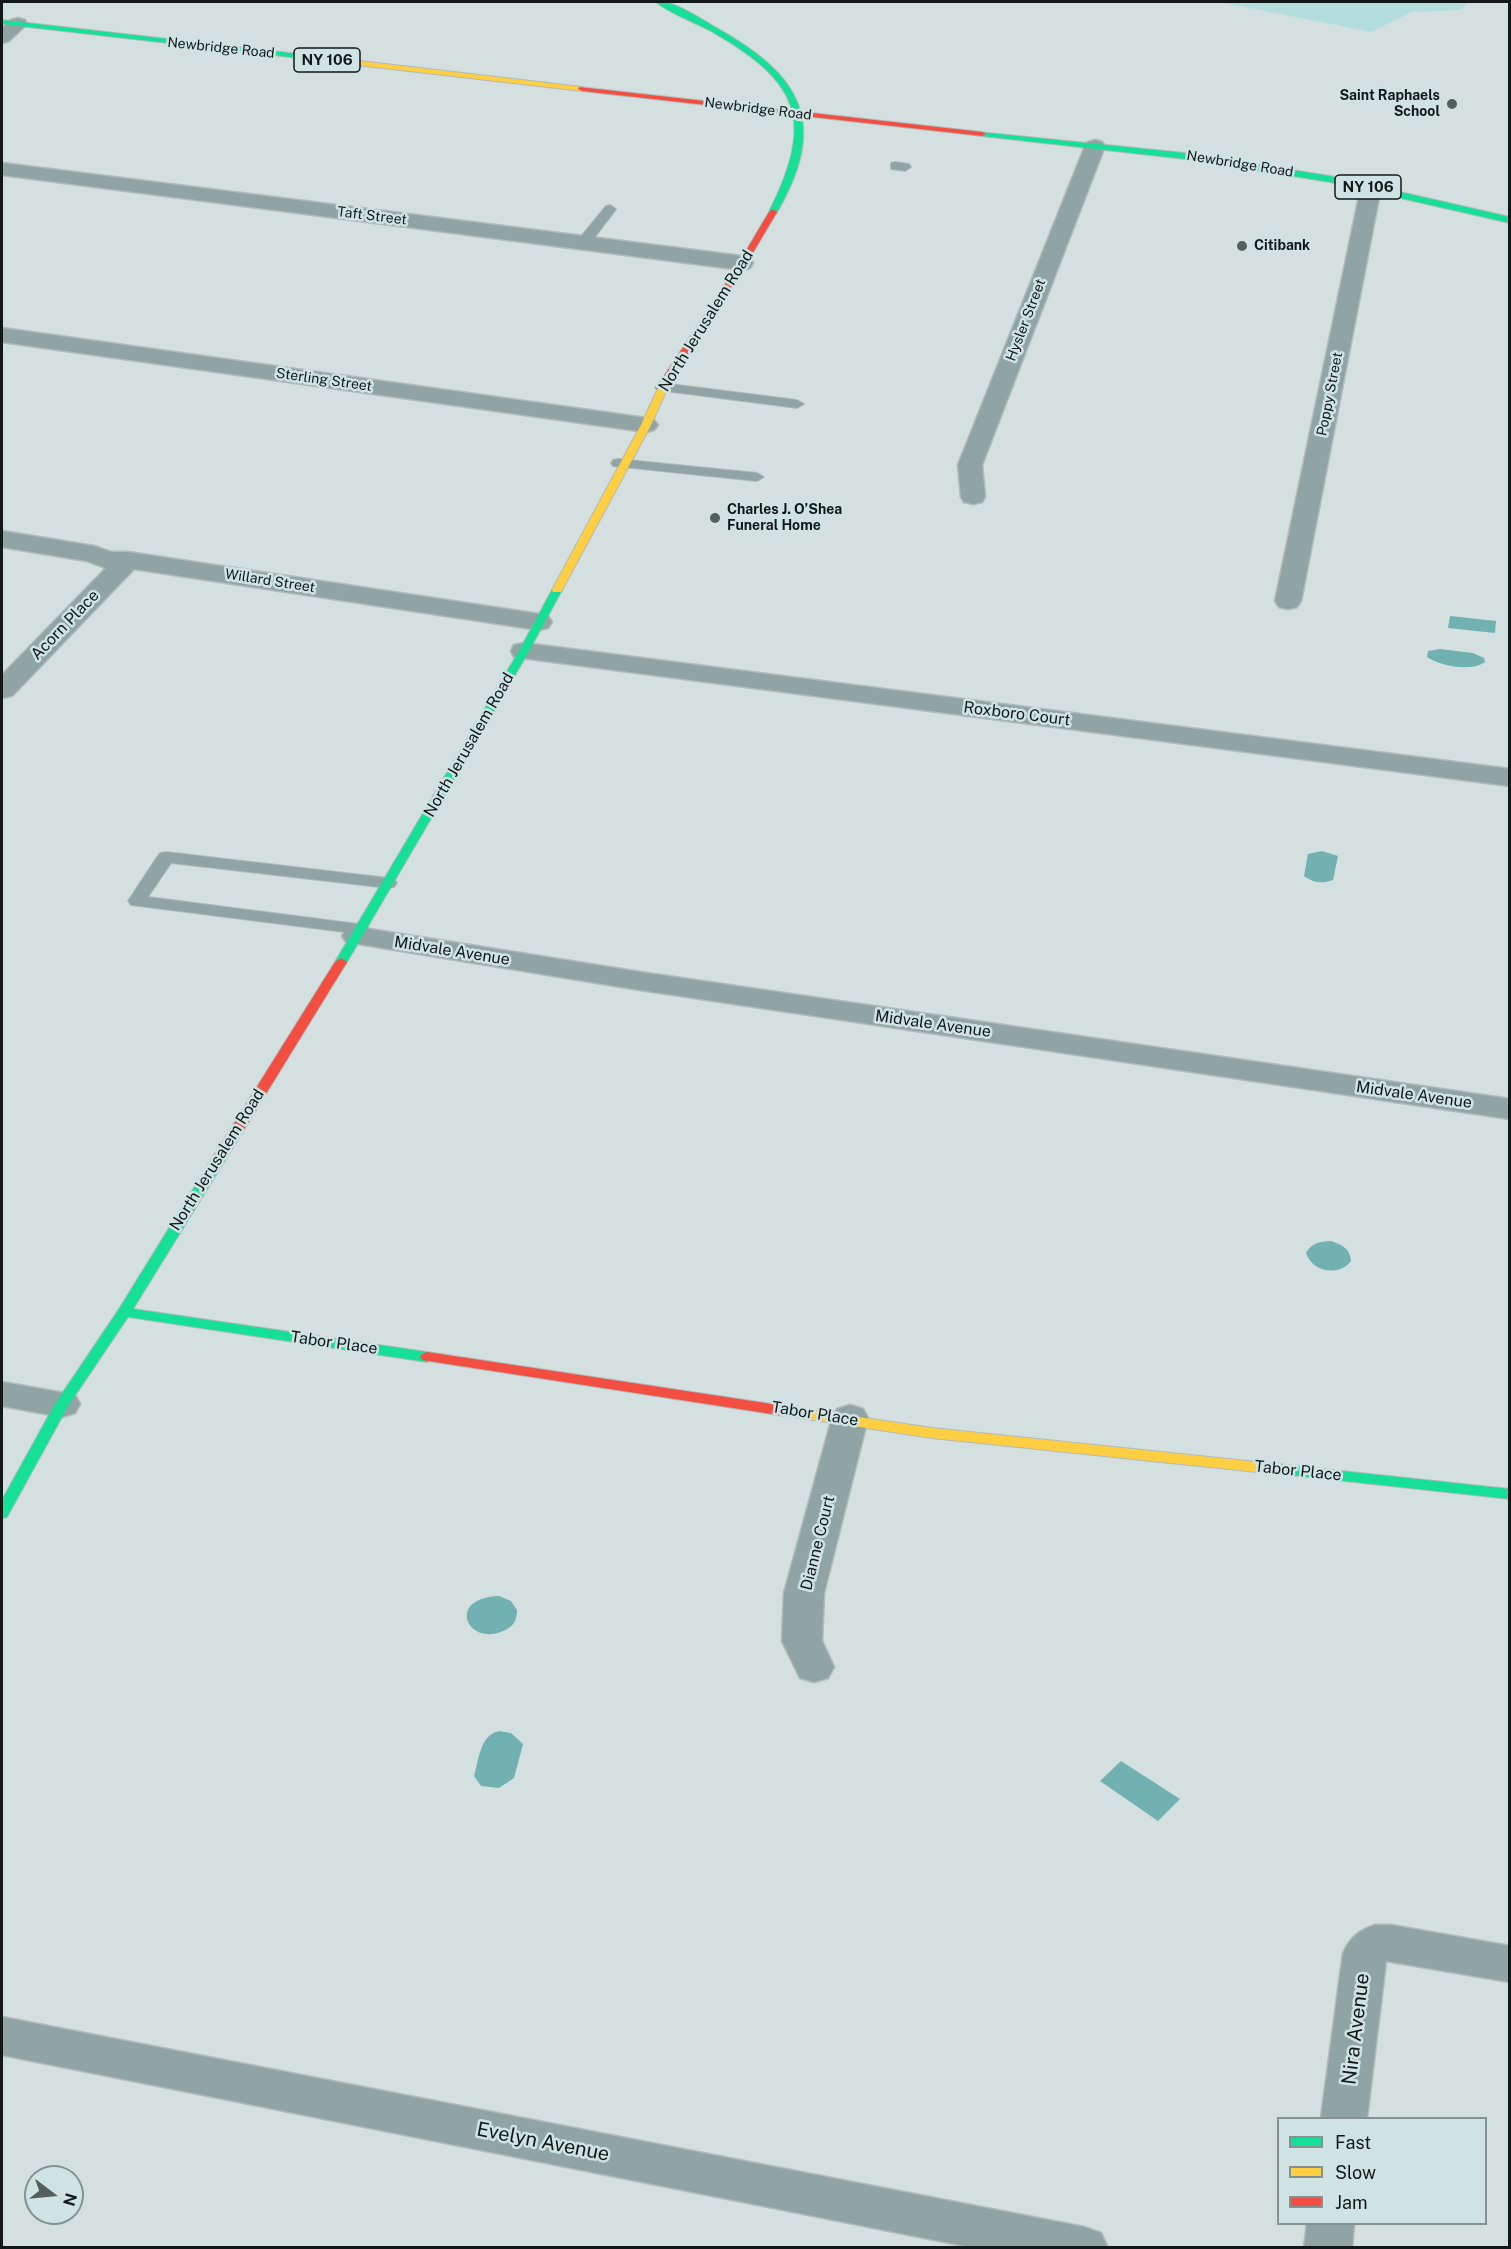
<!DOCTYPE html>
<html>
<head>
<meta charset="utf-8">
<style>
	body { margin:0 }
	#map { position:relative; width:1511px; height:2249px; overflow:hidden; background:#d4dfdf; font-family:"Public Sans",sans-serif }
	canvas { display:block }
	.frame { position:absolute; inset:0; border:3px solid #111817; pointer-events:none }
	.legend { position:absolute; left:1277px; top:2117px; width:210px; height:108px; box-sizing:border-box; background:#d0e3e3; border:2px solid #849291; margin:0; padding:8px 10px; list-style:none; font-size:18px; color:#111817 }
	.legend li { display:flex; align-items:center; gap:12px; height:30px }
	.legend b { width:30px; border:2px solid #849291 }
	.north { position:absolute; left:24px; top:2165px; width:60px; height:60px; box-sizing:border-box; background:#d0e3e3; border:2px solid #849291; border-radius:50%; rotate:106deg; font-size:16px; font-weight:700; line-height:24px; text-align:center; color:#111817 }
	.north::after { content:''; display:block; margin:auto; width:21px; height:27px; background:#555e5d; clip-path:polygon(50% 0,100% 100%,50% 72%,0 100%) }
</style>
</head>
<body>
<div id="map">
<canvas width="1511" height="2249"></canvas>
<div class="frame"></div>
<ul class="legend">
<li><b style="height:8px;background:#16e098"></b>Fast</li>
<li><b style="height:8px;background:#ffcf43"></b>Slow</li>
<li><b style="height:8px;background:#f24e42"></b>Jam</li>
</ul>
<div class="north">N</div>
</div>
<script>
const context = document.querySelector('canvas').getContext('2d');
context.lineJoin = 'round';
function fill(path, color) { context.fillStyle = color; context.fill(path, 'evenodd'); }
function trace(path, color, width, dash) { context.strokeStyle = color; context.lineWidth = width; context.lineCap = dash ? 'butt' : 'round'; context.setLineDash(dash || []); context.stroke(path); }
function drawText(font, color, halo, rows, align = 'center') {
  context.font = font + ' "Public Sans",sans-serif'; context.lineWidth = 5; context.setLineDash([]); context.textBaseline = 'middle'; context.strokeStyle = halo; context.fillStyle = color; for (const [text, x, y, turn = 0] of rows) {
    context.save(); context.translate(x, y); context.rotate((+turn || 0) * Math.PI / 180); context.textAlign = isNaN(turn) ? turn : align; if (halo) context.strokeText(text, 0, 0); context.fillText(text, 0, 0); context.restore();
  }
}
const green = new Path2D(`
	M 1220,2 L 1469,2 L 1460,10 L 1412,12 L 1371,32 Z`);
const water = new Path2D(`
	M 1450,616 L 1496,621 L 1495,633 L 1448,628 Z
	M 1440,649 L 1473,653 L 1484,658 L 1485,662 C 1472,672 1440,666 1427,657 L 1428,651 Z
	M 1322,851 L 1338,856 L 1333,880 C 1322,884 1313,883 1304,876 L 1308,854 Z
	M 1331,1241 C 1342,1245 1350,1248 1351,1261 C 1339,1277 1312,1272 1306,1253 C 1312,1242 1320,1242 1331,1241 Z
	M 499,1596 L 511,1601 L 517,1610 C 517,1621 513,1627 503,1631 C 468,1647 445,1598 499,1596 Z
	M 499,1731 L 511,1733 L 523,1744 L 514,1778 L 499,1788 L 481,1786 L 474,1776 C 479,1759 480,1735 499,1731 Z
	M 1121,1761 L 1180,1799 L 1158,1821 L 1100,1781 Z`);
const lane = new Path2D(`
	M 895,162 L 909,164 L 911,167 L 905,171 L 891,169 L 891,163 Z
	M 610,205 L 616,209 L 614,212 L 588,246 L 578,246 L 577,243 L 578,240 L 606,206 Z
	M 662,383 L 797,400 L 804,404 L 797,408 L 657,390 L 655,387 Z
	M 618,459 L 757,473 L 764,477 L 757,481 L 613,466 L 611,463 L 613,460 Z
	M 166,852 L 388,878 L 394,879 L 397,883 L 394,887 L 388,888 L 171,863 L 148,897 L 366,925 L 369,929 L 366,933 L 360,934 L 131,905 L 128,901 L 157,857 L 160,853 Z`);
const street = new Path2D(`
	M 18,18 L 25,20 L 27,24 L 9,41 L 2,43 L 2,28 L 11,20 Z
	M 1095,140 L 1102,142 L 1105,146 L 982,465 L 985,497 L 982,502 L 973,504 L 964,502 L 961,497 L 958,465 L 1085,146 L 1088,142 Z
	M 2,163 L 742,256 L 750,258 L 753,263 L 750,268 L 742,270 L 2,175 Z
	M 1371,181 L 1378,183 L 1381,187 L 1301,601 L 1297,607 L 1288,609 L 1279,607 L 1275,601 L 1361,187 L 1364,183 Z
	M 2,328 L 646,418 L 654,420 L 658,425 L 654,430 L 646,432 L 2,342 Z
	M 2,531 L 94,546 L 111,552 L 128,552 L 539,614 L 548,616 L 552,622 L 548,628 L 539,630 L 134,569 L 12,696 L 2,698 L 2,675 L 106,568 L 87,561 L 2,547 Z
	M 524,643 L 1510,769 L 1510,786 L 514,657 L 511,651 L 514,645 Z
	M 357,927 L 640,972 L 1510,1099 L 1510,1119 L 640,990 L 346,942 L 342,936 L 346,930 Z
	M 2,1382 L 75,1395 L 80,1404 L 75,1413 L 62,1417 L 2,1406 Z
	M 850,1405 L 863,1409 L 868,1418 L 824,1593 L 822,1641 L 834,1667 L 828,1678 L 814,1682 L 800,1678 L 782,1641 L 784,1593 L 832,1418 L 837,1409 Z
	M 1375,1925 L 1391,1925 L 1510,1946 L 1510,1982 L 1386,1961 L 1367,2118 L 1321,2118 L 1343,1953 C 1351,1937 1358,1931 1375,1925 Z
	M 2,2017 L 1084,2227 L 1101,2233 L 1108,2248 L 975,2248 L 2,2055 Z
	M 1307,2224 L 1354,2224 L 1352,2248 L 1304,2248 Z`);
const fast = new Path2D(`
	M 656,2 C 674,0 699,18 715,27 C 801,75 830,122 776,214 L 769,212 C 816,118 799,81 709,30 C 692,21 671,14 656,2 Z
	M 2,20 L 351,60 L 355,62 L 351,64 L 2,24 Z
	M 979,132 L 1185,153 L 1330,176 L 1510,217 L 1510,223 L 1330,182 L 1185,159 L 982,136 L 978,134 Z
	M 557,587 L 562,590 L 529,651 L 347,962 L 345,965 L 337,965 L 335,962 L 519,651 L 552,590 Z
	M 220,1153 L 227,1157 L 133,1309 L 427,1352 L 432,1354 L 434,1357 L 432,1360 L 427,1362 L 128,1317 L 68,1406 L 7,1517 L 2,1518 L 2,1500 L 55,1404 L 119,1309 L 213,1157 Z
	M 1276,1464 L 1510,1489 L 1510,1499 L 1271,1473 L 1268,1469 L 1271,1465 Z`);
const slow = new Path2D(`
	M 351,60 L 582,87 L 586,89 L 582,91 L 348,64 L 347,62 Z
	M 662,380 L 670,382 L 651,425 L 562,590 L 561,592 L 553,592 L 552,590 L 641,425 Z
	M 785,1406 L 932,1428 L 1276,1464 L 1281,1465 L 1284,1469 L 1281,1473 L 1276,1474 L 932,1438 L 780,1415 L 777,1411 L 780,1407 Z`);
const jam = new Path2D(`
	M 579,87 L 982,132 L 986,134 L 982,136 L 582,91 L 578,89 Z
	M 773,209 L 777,212 L 745,266 L 668,384 L 662,384 L 660,382 L 737,266 L 769,212 Z
	M 341,958 L 347,962 L 227,1157 L 225,1160 L 215,1160 L 213,1157 L 335,962 Z
	M 427,1352 L 785,1406 L 790,1407 L 793,1411 L 790,1415 L 785,1416 L 422,1360 L 420,1357 L 422,1354 Z`);
const markers = [
	[1452,104,6,"#555e5d"],
	[1242,246,6,"#555e5d"],
	[715,518,6,"#555e5d"]
];
const farStreetnames = [
	["Newbridge Road",221,48,6],
	["Newbridge Road",758,109,7],
	["Newbridge Road",1240,164,9],
	["Taft Street",372,216,7],
	["Hysler Street",1026,320,-69],
	["Sterling Street",324,380,8],
	["Poppy Street",1330,394,-79],
	["Willard Street",270,581,9]
];
const farPoinames = [
	["Saint Raphaels",1440,96,"right"],
	["School",1440,112,"right"],
	["Citibank",1254,246],
	["Charles J. O’Shea",727,510],
	["Funeral Home",727,526]
];
const shields = [
	[327,60,66],
	[1368,187,66]
];
const shieldNames = [
	["NY 106",327,60],
	["NY 106",1368,187]
];
const streetNames = [
	["North Jerusalem Road",706,321,-58],
	["Acorn Place",65,625,-46],
	["Roxboro Court",1017,714,7],
	["North Jerusalem Road",469,745,-60],
	["Midvale Avenue",452,951,9],
	["Midvale Avenue",933,1024,8],
	["Midvale Avenue",1414,1095,8],
	["North Jerusalem Road",217,1160,-58],
	["Tabor Place",334,1343,8],
	["Tabor Place",815,1414,9],
	["Tabor Place",1298,1471,6],
	["Dianne Court",818,1543,-76]
];
const nearStreetnames = [
	["Nira Avenue",1356,2029,-83],
	["Evelyn Avenue",543,2142,11]
];
fill(green, '#b4dddd');
fill(water, '#71b1b1');
trace(lane, '#b2baba', 2);
trace(street, '#b2baba', 3);
trace(fast, '#b2baba', 2);
trace(slow, '#b2baba', 2);
trace(jam, '#b2baba', 2);
fill(lane, '#90a4a4');
fill(street, '#90a4a4');
fill(fast, '#16e098');
fill(slow, '#ffcf43');
fill(jam, '#f24e42');
for (const [x, y, r, color] of markers) { const dot = new Path2D(); dot.arc(x, y, r, 0, 2 * Math.PI); context.fillStyle = color; context.fill(dot); trace(dot, '#d0e3e3', 2); }
drawText('14px', '#111817', '#d0e3e3', farStreetnames);
drawText('bold 14px', '#111817', '#d0e3e3', farPoinames, 'left');
for (const [x, y, w] of shields) { const box = new Path2D(); box.roundRect(x - w / 2, y - 12, w, 24, 4.5); context.fillStyle = '#d0e3e3'; context.fill(box); trace(box, '#111817', 1.5); }
drawText('bold 15px', '#111817', null, shieldNames);
drawText('16px', '#111817', '#d0e3e3', streetNames);
drawText('20px', '#111817', '#d0e3e3', nearStreetnames);
</script>
</body>
</html>
